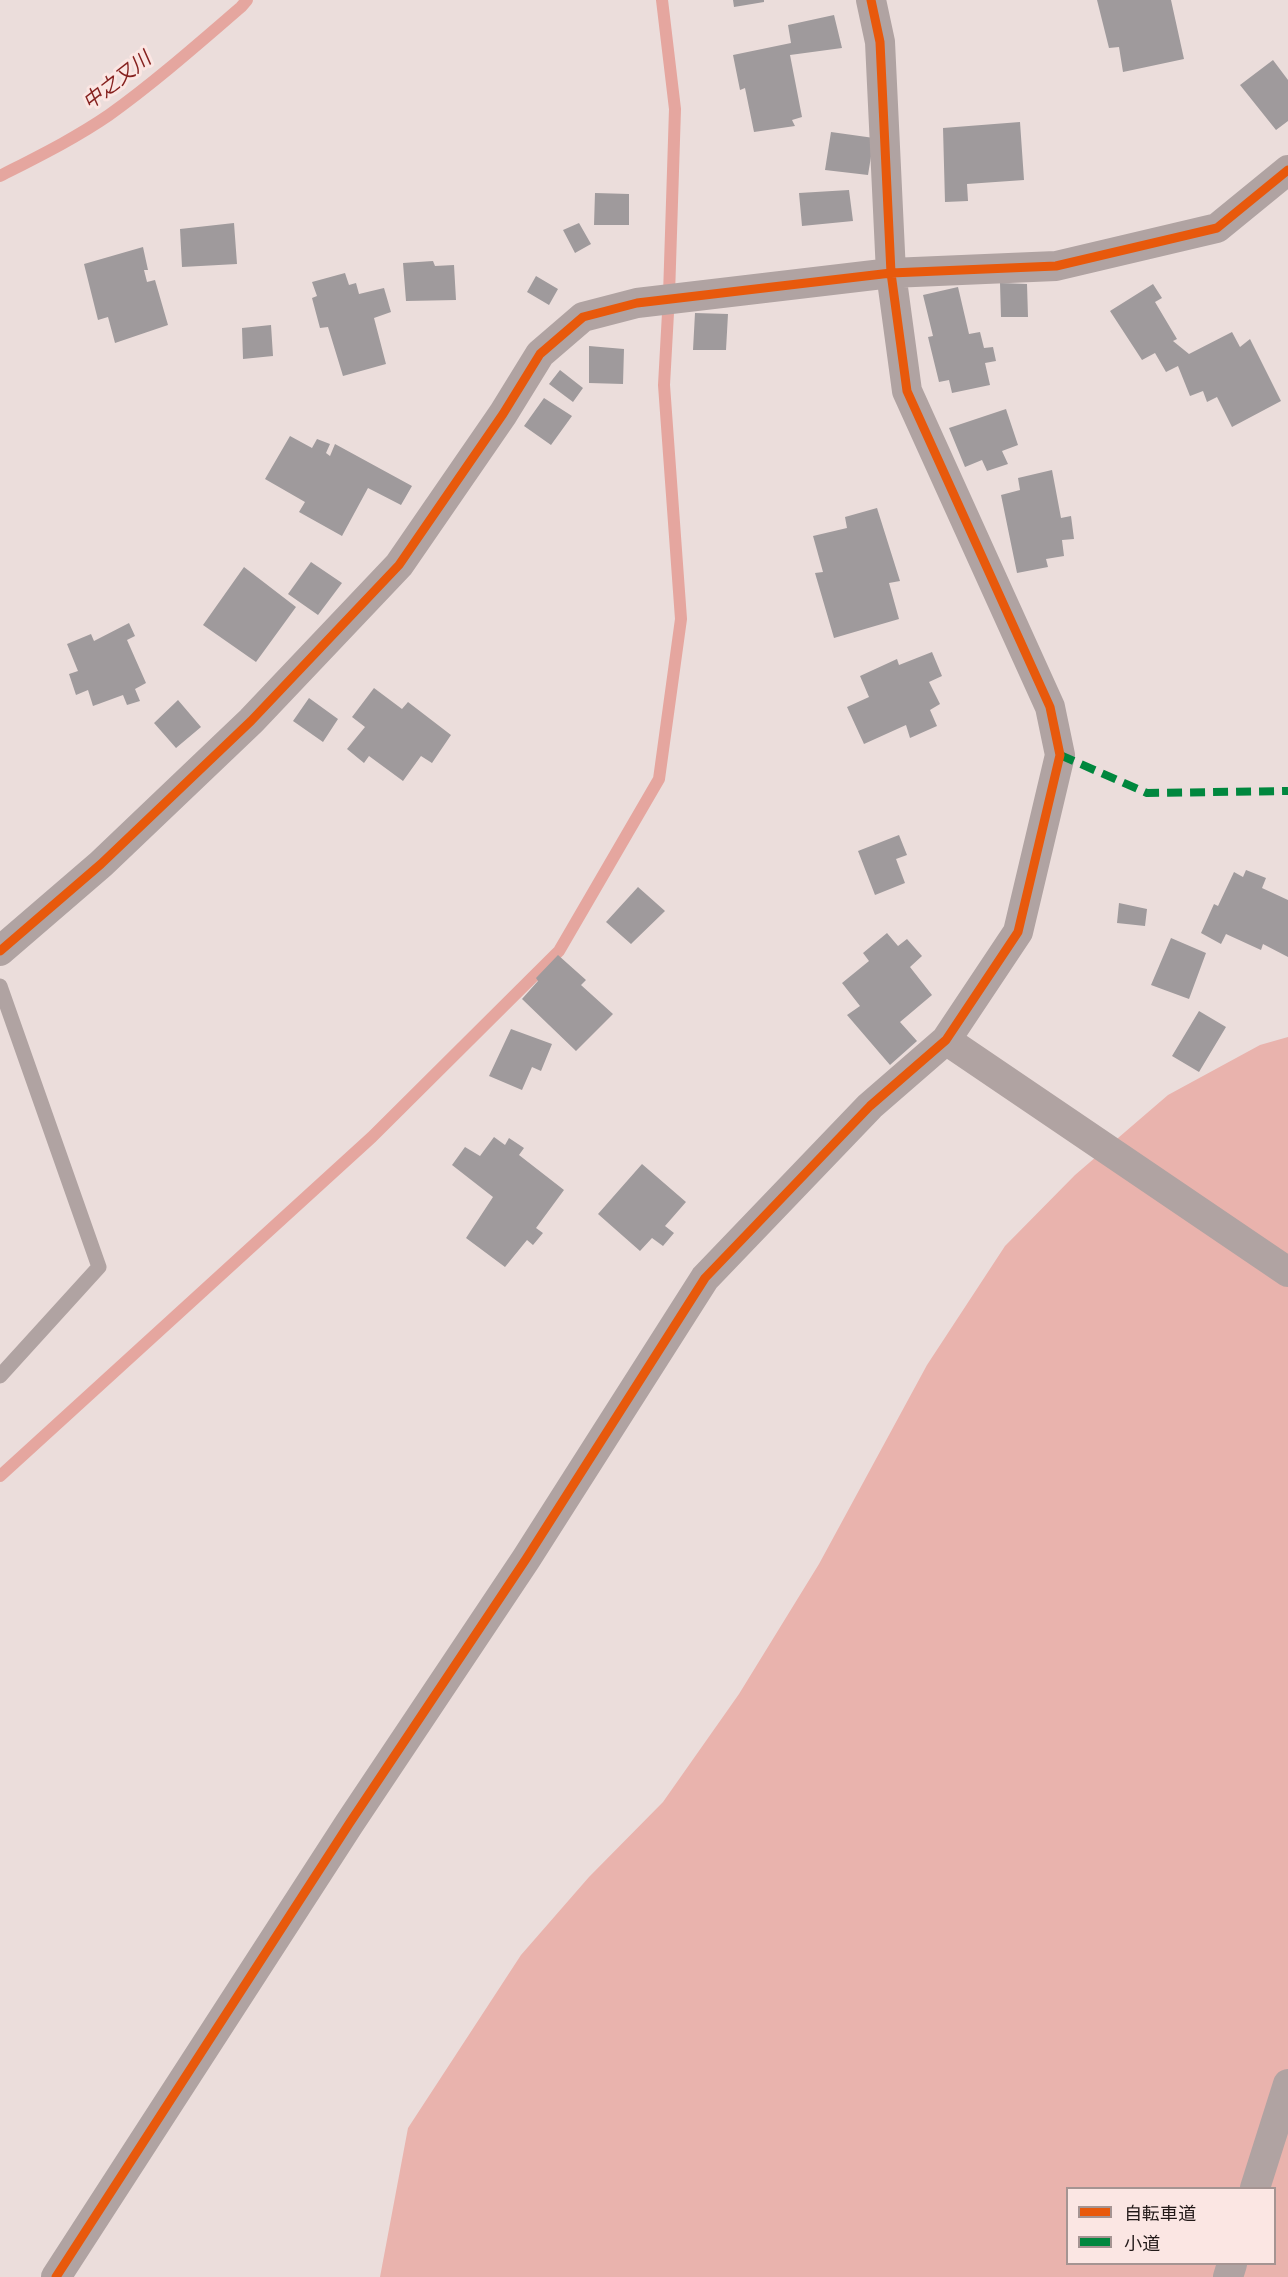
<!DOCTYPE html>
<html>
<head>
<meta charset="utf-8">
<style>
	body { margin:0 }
	#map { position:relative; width:1288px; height:2277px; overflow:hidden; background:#ebdddb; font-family:Mulish,"Noto Sans JP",sans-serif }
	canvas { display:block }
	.legend { position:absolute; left:1066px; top:2187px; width:210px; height:78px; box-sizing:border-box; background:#fbe6e3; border:2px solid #a59492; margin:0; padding:8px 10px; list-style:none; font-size:18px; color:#231a19 }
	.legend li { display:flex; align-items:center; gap:12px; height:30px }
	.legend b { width:30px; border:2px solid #a59492 }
</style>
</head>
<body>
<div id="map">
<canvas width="1288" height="2277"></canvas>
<ul class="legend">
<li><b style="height:8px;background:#e8590c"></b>自転車道</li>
<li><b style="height:8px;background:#00873e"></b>小道</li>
</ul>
</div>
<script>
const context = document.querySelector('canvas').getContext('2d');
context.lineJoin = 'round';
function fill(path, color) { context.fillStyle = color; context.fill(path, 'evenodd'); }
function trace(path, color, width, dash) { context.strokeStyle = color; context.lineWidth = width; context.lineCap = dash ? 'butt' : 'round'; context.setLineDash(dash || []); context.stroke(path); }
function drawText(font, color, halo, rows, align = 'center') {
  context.font = font + ' Mulish,"Noto Sans JP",sans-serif'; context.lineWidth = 6; context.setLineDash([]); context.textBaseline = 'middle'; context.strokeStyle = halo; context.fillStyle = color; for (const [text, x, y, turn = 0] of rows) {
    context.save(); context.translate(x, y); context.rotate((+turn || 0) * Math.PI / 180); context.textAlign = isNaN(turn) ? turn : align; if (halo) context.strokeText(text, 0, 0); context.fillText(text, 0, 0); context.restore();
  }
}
const forest = new Path2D(`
	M 1288,1037 L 1288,2277 L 380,2277 L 408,2128 L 521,1955 L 589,1877 L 663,1802 L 739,1694 L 819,1564 L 927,1365 L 1005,1246 L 1075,1175 L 1168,1095 L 1260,1045 ZM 1068,2188 L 1274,2188 L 1274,2264 L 1068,2264 Z`);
const stream = new Path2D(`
	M 0,176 C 37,157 74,139 109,115 C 155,82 198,44 241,7 L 247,0
	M 0,1476 L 372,1137 L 559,951 L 659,779 L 681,619 L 664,385 L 669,295 L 675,109 L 662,0`);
const building = new Path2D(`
	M 733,0 L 764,0 L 764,2 L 734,7 Z
	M 1097,0 L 1171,0 L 1184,59 L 1123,72 L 1119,47 L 1109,48 Z
	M 834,15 L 842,48 L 790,55 L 802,117 L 792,120 L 795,126 L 754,132 L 745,88 L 740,90 L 733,55 L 791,43 L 788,25 Z
	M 1273,60 L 1288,80 L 1288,121 L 1276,130 L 1240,85 Z
	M 1020,122 L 1024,180 L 967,184 L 968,201 L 945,202 L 943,128 Z
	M 831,132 L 874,138 L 868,175 L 825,170 Z
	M 849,190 L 853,221 L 802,226 L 799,193 Z
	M 595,193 L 629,194 L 629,225 L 594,225 Z
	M 234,223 L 237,264 L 182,267 L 180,229 Z
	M 579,223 L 591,244 L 575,253 L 563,230 Z
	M 143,247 L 148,270 L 144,270 L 147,282 L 155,280 L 168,325 L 115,343 L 108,317 L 98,320 L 84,264 Z
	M 433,261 L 435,266 L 454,265 L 456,300 L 406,301 L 403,263 Z
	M 345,273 L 349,285 L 356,283 L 359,294 L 384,288 L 391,312 L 374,318 L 386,364 L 343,376 L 328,327 L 320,328 L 312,298 L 317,296 L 312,282 Z
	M 536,276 L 558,289 L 549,305 L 527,292 Z
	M 1000,283 L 1027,284 L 1028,317 L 1001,317 Z
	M 1153,284 L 1162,298 L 1155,302 L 1177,339 L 1173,341 L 1189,354 L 1232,332 L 1240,347 L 1250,339 L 1281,401 L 1232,427 L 1217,397 L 1207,402 L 1203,391 L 1190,396 L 1178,366 L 1166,372 L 1155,353 L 1142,360 L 1110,311 Z
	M 958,287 L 969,334 L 980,332 L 984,348 L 993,347 L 996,361 L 985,363 L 990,385 L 952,393 L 949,380 L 939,382 L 928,337 L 933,336 L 923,295 Z
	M 695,313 L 728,314 L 726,350 L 693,350 Z
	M 271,325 L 273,356 L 243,359 L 242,328 Z
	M 589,346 L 624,349 L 623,384 L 589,383 Z
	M 560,370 L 583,388 L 573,402 L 549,384 Z
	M 544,398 L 572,416 L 551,445 L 524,426 Z
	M 1006,409 L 1018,445 L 1002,451 L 1008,464 L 987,471 L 982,460 L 965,467 L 949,428 Z
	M 290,436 L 312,448 L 317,439 L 330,444 L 326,453 L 330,456 L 335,444 L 412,486 L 401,505 L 368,488 L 342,536 L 299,512 L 305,502 L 265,479 Z
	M 1052,470 L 1061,518 L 1071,516 L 1074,539 L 1062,540 L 1064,556 L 1046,559 L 1048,567 L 1017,573 L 1001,495 L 1020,490 L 1018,478 Z
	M 877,508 L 900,581 L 889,583 L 899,619 L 834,638 L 815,573 L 823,572 L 813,536 L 847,528 L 845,517 Z
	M 311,562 L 342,583 L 318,615 L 288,594 Z
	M 244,567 L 296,607 L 256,662 L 203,625 Z
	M 129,623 L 135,636 L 127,640 L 146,683 L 135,689 L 140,701 L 127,705 L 123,695 L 93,706 L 88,690 L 76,695 L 69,674 L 78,671 L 67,644 L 91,634 L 94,641 Z
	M 932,652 L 942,676 L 929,682 L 940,704 L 930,710 L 937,726 L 910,738 L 906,725 L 864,744 L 847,707 L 869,697 L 860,676 L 897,659 L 899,665 Z
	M 374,688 L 402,709 L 408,702 L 451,735 L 432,763 L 421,756 L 403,781 L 369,756 L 364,763 L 347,749 L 365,727 L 352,717 Z
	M 309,698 L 338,719 L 323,742 L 293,721 Z
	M 178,700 L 201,727 L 176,748 L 154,723 Z
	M 899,835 L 907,855 L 896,859 L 905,883 L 875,895 L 858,851 Z
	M 1246,870 L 1266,878 L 1262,888 L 1288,900 L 1288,957 L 1263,944 L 1261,950 L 1226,934 L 1221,944 L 1201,933 L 1214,904 L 1218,906 L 1234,872 L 1243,877 Z
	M 638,887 L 665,911 L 631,944 L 606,922 Z
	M 1119,903 L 1147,909 L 1145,926 L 1117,923 Z
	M 887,933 L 898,946 L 907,939 L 922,956 L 910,967 L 932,995 L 900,1022 L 917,1041 L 890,1065 L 847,1015 L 860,1006 L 842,983 L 869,961 L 863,953 Z
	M 1171,938 L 1206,953 L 1189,999 L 1151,985 Z
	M 558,955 L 586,980 L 581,985 L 613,1014 L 576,1051 L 522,999 L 538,981 L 536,978 Z
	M 1199,1011 L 1226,1027 L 1199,1072 L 1172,1056 Z
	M 511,1029 L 552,1044 L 541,1071 L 532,1067 L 522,1090 L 489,1076 Z
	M 494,1137 L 505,1145 L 509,1138 L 524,1148 L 519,1155 L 564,1190 L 536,1228 L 543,1233 L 533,1245 L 527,1240 L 505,1267 L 466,1238 L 493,1197 L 452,1165 L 465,1147 L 480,1156 Z
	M 642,1164 L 686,1202 L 665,1226 L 674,1233 L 663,1246 L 652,1238 L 640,1251 L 598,1214 Z`);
const lane = new Path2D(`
	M 0,986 L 99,1267 L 0,1376`);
const street = new Path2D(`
	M 0,951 L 101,864 L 251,721 L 399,565 L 503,414 L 540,354 L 583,317 L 637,303 L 891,273 L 1056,266 L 1217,228 L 1288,170
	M 946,1040 L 1288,1272
	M 1255,2188 L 1288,2084
	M 56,2277 L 349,1824 L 526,1559 L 705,1278 L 870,1106 L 946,1040 L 1018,932 L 1060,755 L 1050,707 L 907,391 L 891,273 L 880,42 L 871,0
	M 1228,2277 L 1232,2264`);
const quiet = new Path2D(`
	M 1060,755 L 1147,793 L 1288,791`);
const cycleway = new Path2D(`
	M 0,951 L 101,864 L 251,721 L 399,565 L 503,414 L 540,354 L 583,317 L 637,303 L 891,273 L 1056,266 L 1217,228 L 1288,170
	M 56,2277 L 349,1824 L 526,1559 L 705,1278 L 870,1106 L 946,1040 L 1018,932 L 1060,755 L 1050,707 L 907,391 L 891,273 L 880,42 L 871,0`);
const waterNames = [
	["中之又川",117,81,-38]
];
fill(forest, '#e9b3ad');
trace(stream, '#e5a69f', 12);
fill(building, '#9f9a9c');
trace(lane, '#b0a3a2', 15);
trace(street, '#b0a3a2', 30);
trace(quiet, '#00873e', 8, [15, 8]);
trace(cycleway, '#e8590c', 9);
drawText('italic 20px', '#862220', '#fbe6e3', waterNames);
</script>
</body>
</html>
